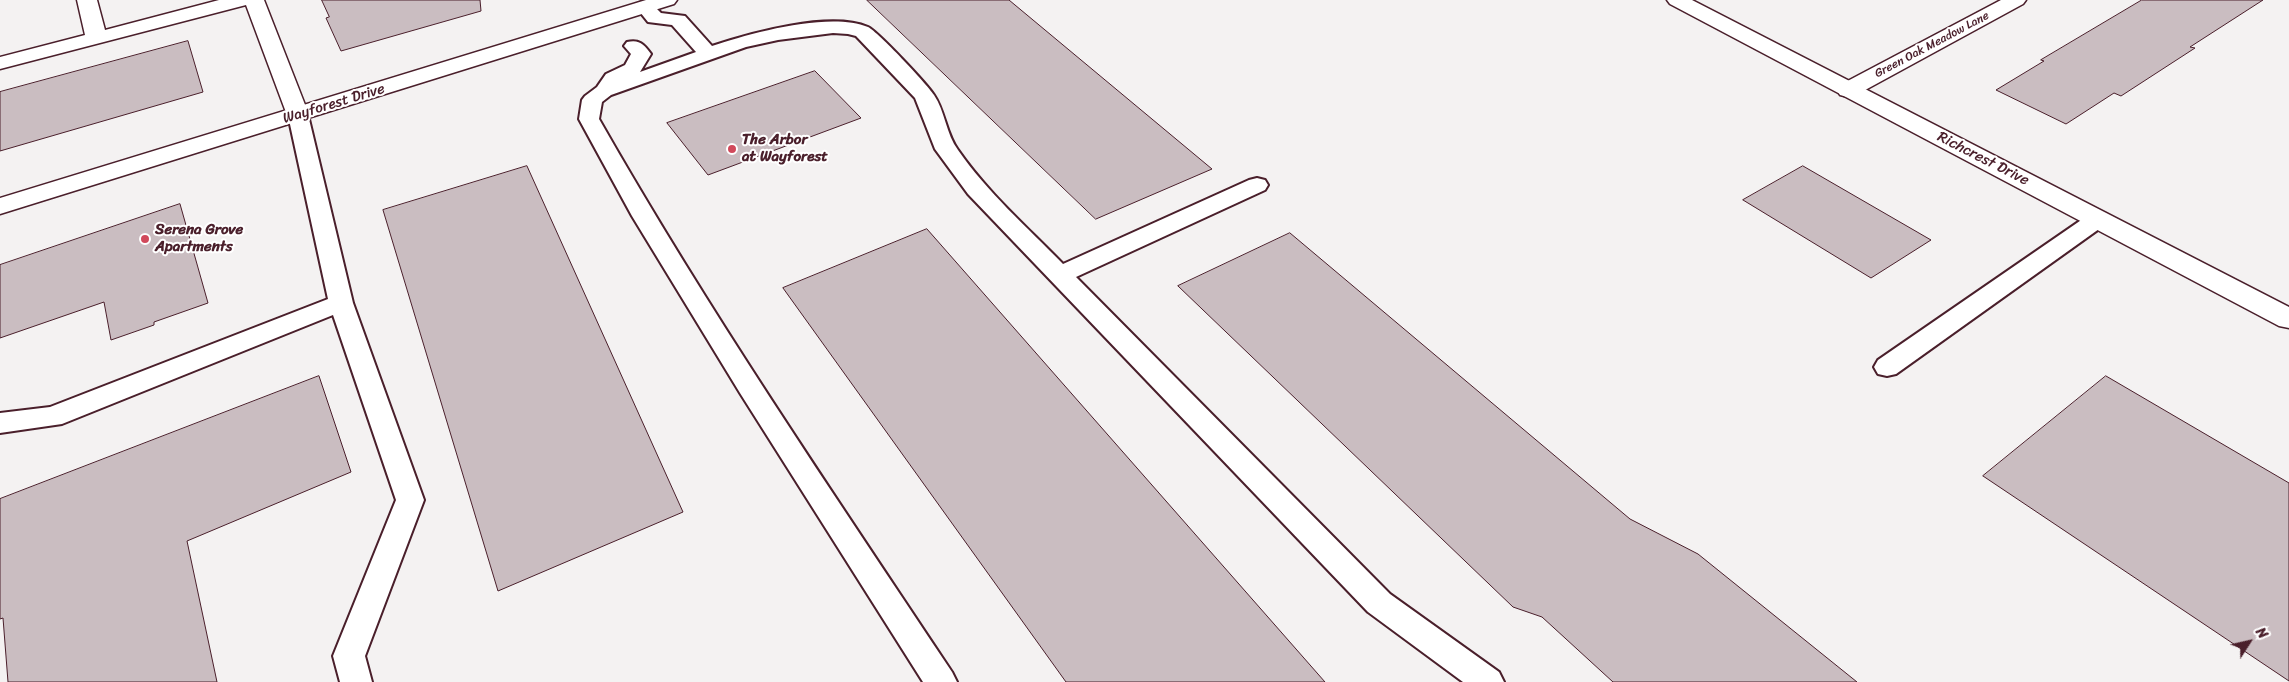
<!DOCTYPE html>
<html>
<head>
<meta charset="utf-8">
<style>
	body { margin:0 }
	#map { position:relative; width:2289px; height:682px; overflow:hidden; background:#f4f2f2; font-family:Sriracha,sans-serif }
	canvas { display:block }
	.north { position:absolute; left:2224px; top:617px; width:50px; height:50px; -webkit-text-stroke:4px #fff; paint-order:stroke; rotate:55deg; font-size:14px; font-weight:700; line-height:20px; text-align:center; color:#4a1f2b }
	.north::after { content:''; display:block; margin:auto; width:18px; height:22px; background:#4a1f2b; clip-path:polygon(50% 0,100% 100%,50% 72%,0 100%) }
</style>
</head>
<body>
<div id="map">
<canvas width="2289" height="682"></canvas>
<div class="north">N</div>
</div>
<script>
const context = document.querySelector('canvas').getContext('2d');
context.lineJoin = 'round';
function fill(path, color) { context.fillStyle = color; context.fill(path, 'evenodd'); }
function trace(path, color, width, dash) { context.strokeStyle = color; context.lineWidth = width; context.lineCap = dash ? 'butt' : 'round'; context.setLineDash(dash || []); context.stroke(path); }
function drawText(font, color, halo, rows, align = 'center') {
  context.font = font + ' Sriracha,sans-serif'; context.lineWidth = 4; context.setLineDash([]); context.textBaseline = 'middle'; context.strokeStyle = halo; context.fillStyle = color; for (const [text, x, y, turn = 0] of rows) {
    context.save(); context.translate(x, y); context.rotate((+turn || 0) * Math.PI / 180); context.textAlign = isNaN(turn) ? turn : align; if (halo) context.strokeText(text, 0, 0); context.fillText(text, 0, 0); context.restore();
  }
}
const building = new Path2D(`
	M 322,0 L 480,0 L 481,11 L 341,51 L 326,18 L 329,17 Z
	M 867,0 L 1009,0 L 1212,169 L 1096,219 Z
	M 2142,0 L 2263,0 L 2190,47 L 2195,48 L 2121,96 L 2114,93 L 2066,124 L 1996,90 L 2044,61 L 2041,60 Z
	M 188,41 L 203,92 L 0,151 L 0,92 Z
	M 815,71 L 861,118 L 708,175 L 667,123 Z
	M 527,166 L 683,512 L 498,591 L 383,210 Z
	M 1803,166 L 1931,240 L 1871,278 L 1743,200 Z
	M 180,204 L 208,303 L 154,322 L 154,325 L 111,340 L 104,302 L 0,338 L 0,265 Z
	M 927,229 L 1325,682 L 1066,682 L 783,288 Z
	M 1290,233 L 1630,519 L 1698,554 L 1857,682 L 1613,682 L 1542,617 L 1513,607 L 1178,286 Z
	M 319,376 L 351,472 L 187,541 L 217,682 L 8,682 L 3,618 L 0,619 L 0,499 Z
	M 2106,376 L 2289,483 L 2289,681 L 1983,476 Z`);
const lane = new Path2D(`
	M 645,1 L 651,3 L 661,13 L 685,16 L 712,46 C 750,33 830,11 868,27 C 878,32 926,83 934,95 C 945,111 946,134 958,150 C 987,192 1027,227 1063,264 L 1249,180 L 1257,178 L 1265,180 L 1268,185 L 1265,190 L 1076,277 L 1390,594 L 1499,672 L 1504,682 L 1463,682 L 1368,612 L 968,194 L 935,149 L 915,98 L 856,36 L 848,34 L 833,33 L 778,40 L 746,47 L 611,95 L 602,102 L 599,119 C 707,309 831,490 952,672 L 957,682 L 923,682 L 740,393 L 632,216 L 579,119 L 582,100 L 585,96 L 597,87 L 606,74 L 625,65 L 631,54 L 624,46 L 627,42 C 639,39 644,44 651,54 L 640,72 L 696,52 L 672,25 L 648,22 L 636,7 L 639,3 Z
	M 298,109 L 305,111 L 308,115 L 353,303 L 424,500 L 365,656 L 372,682 L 340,682 L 333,656 L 396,500 L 333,315 L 62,424 L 0,433 L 0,413 L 50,407 L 328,299 L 288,115 L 291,111 Z
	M 2098,212 L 2106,214 L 2109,219 L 2106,224 L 1896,374 L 1887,376 L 1878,374 L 1874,367 L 1878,360 L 2090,214 Z`);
const street = new Path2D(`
	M 77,0 L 97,0 L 105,30 L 219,0 L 264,0 L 309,115 L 306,120 L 298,122 L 290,120 L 287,115 L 246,5 L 0,69 L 0,57 L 85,35 Z
	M 2001,0 L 2026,0 L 2023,4 L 1856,95 L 1848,97 L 1840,95 L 1837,90 L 1840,85 Z`);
const secondary = new Path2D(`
	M 646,0 L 677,0 L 674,4 L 0,214 L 0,198 Z
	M 1667,0 L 1692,0 L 2289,307 L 2289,328 L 2279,326 L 1670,4 Z`);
const markers = [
	[732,149,5,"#d1495b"],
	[145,239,5,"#d1495b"]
];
const farStreetnames = [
	["Green Oak Meadow Lane",1932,45,-28]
];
const streetNames = [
	["Wayforest Drive",334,104,-17],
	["Richcrest Drive",1983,159,27]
];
const poiNames = [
	["The Arbor",742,140],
	["at Wayforest",742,157],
	["Serena Grove",155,230],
	["Apartments",155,247]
];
fill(building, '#cabdc1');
trace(building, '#4a1f2b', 1);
trace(lane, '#4a1f2b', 4);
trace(street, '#4a1f2b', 3);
trace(secondary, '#4a1f2b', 3);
fill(lane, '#fff');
fill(street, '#fff');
fill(secondary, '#fff');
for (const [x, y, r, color] of markers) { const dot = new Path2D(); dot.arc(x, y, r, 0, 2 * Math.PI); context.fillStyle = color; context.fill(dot); trace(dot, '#fff', 2); }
drawText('12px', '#4a1f2b', '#fff', farStreetnames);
drawText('15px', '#4a1f2b', '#fff', streetNames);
drawText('bold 15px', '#4a1f2b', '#fff', poiNames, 'left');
</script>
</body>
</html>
